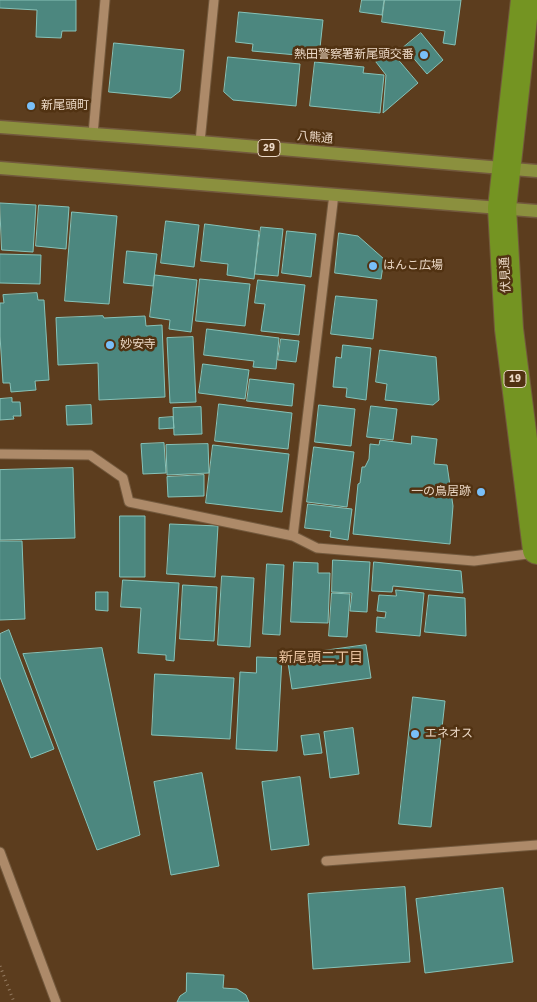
<!DOCTYPE html>
<html>
<head>
<meta charset="utf-8">
<style>
	body { margin:0 }
	canvas { display:block; background:#5c3d1e }
</style>
</head>
<body>
<canvas width="537" height="1002"></canvas>
<script>
const context = document.querySelector('canvas').getContext('2d');
context.lineJoin = 'round';
function fill(path, color) { context.fillStyle = color; context.fill(path, 'evenodd'); }
function trace(path, color, width, dash) { context.strokeStyle = color; context.lineWidth = width; context.lineCap = dash ? 'butt' : 'round'; context.setLineDash(dash || []); context.stroke(path); }
function drawText(font, color, halo, rows, align = 'center') {
  context.font = font + ' Signika,"Noto Sans JP",sans-serif'; context.lineWidth = 5; context.setLineDash([]); context.textBaseline = 'middle'; context.strokeStyle = halo; context.fillStyle = color; for (const [text, x, y, turn = 0] of rows) {
    context.save(); context.translate(x, y); context.rotate((+turn || 0) * Math.PI / 180); context.textAlign = isNaN(turn) ? turn : align; if (halo) context.strokeText(text, 0, 0); context.fillText(text, 0, 0); context.restore();
  }
}
const building = new Path2D(`
	M 0,0 L 76,0 L 76,31 L 62,31 L 61,38 L 36,37 L 37,10 L 0,8 Z
	M 362,0 L 384,0 L 382,15 L 360,12 Z
	M 385,0 L 461,0 L 455,45 L 443,43 L 445,31 L 382,22 Z
	M 239,12 L 323,20 L 319,57 L 252,51 L 253,44 L 236,42 Z
	M 421,33 L 443,60 L 427,74 L 404,47 Z
	M 114,43 L 184,50 L 180,91 L 171,98 L 109,92 Z
	M 390,50 L 418,83 L 383,113 L 386,75 L 376,62 Z
	M 228,57 L 300,64 L 296,106 L 233,100 L 224,92 Z
	M 315,62 L 364,67 L 363,73 L 384,75 L 380,113 L 310,106 Z
	M 0,203 L 36,205 L 33,252 L 2,250 Z
	M 39,205 L 69,207 L 66,249 L 36,246 Z
	M 72,212 L 117,216 L 109,304 L 65,301 Z
	M 166,221 L 199,225 L 194,267 L 161,263 Z
	M 205,224 L 259,231 L 254,279 L 227,275 L 228,264 L 201,261 Z
	M 261,227 L 283,229 L 278,276 L 255,274 Z
	M 287,231 L 316,234 L 311,277 L 282,273 Z
	M 339,233 L 358,236 L 384,259 L 381,279 L 335,273 Z
	M 127,251 L 157,254 L 153,286 L 124,283 Z
	M 0,254 L 41,255 L 40,284 L 0,283 Z
	M 155,275 L 197,280 L 191,332 L 169,329 L 170,320 L 150,317 Z
	M 200,279 L 250,284 L 245,326 L 196,321 Z
	M 258,280 L 305,285 L 299,335 L 261,331 L 265,304 L 255,303 Z
	M 37,293 L 38,300 L 44,300 L 49,380 L 35,381 L 36,390 L 11,392 L 10,383 L 3,383 L 0,336 L 0,303 L 4,303 L 3,295 Z
	M 336,296 L 377,300 L 373,339 L 331,334 Z
	M 103,316 L 104,318 L 145,316 L 146,326 L 162,325 L 165,397 L 99,400 L 98,363 L 58,365 L 56,318 Z
	M 207,329 L 279,338 L 276,369 L 253,367 L 254,361 L 204,355 Z
	M 193,337 L 196,402 L 170,403 L 167,338 Z
	M 281,339 L 299,341 L 296,362 L 278,360 Z
	M 343,345 L 371,348 L 366,400 L 346,397 L 347,388 L 333,387 L 336,357 L 341,358 Z
	M 380,350 L 436,357 L 439,400 L 433,405 L 385,400 L 387,384 L 376,382 Z
	M 203,364 L 249,370 L 245,399 L 199,393 Z
	M 250,379 L 294,384 L 292,406 L 247,401 Z
	M 12,398 L 12,402 L 20,402 L 21,416 L 13,416 L 14,419 L 0,420 L 0,399 Z
	M 219,404 L 292,413 L 288,449 L 215,441 Z
	M 91,405 L 92,424 L 67,425 L 66,406 Z
	M 319,405 L 355,409 L 351,446 L 315,442 Z
	M 371,406 L 397,409 L 393,440 L 367,437 Z
	M 201,407 L 202,434 L 174,435 L 173,408 Z
	M 173,417 L 174,428 L 159,429 L 159,418 Z
	M 412,436 L 437,439 L 434,464 L 447,465 L 453,506 L 450,544 L 353,534 L 358,484 L 360,483 L 362,467 L 365,467 L 369,459 L 370,444 L 379,445 L 380,440 L 411,444 Z
	M 164,443 L 166,473 L 143,474 L 141,444 Z
	M 208,444 L 209,473 L 167,475 L 166,445 Z
	M 213,445 L 289,454 L 282,512 L 206,503 Z
	M 314,447 L 354,452 L 347,507 L 307,502 Z
	M 73,468 L 75,538 L 0,540 L 0,470 Z
	M 204,475 L 204,496 L 168,497 L 167,477 Z
	M 308,504 L 352,509 L 348,540 L 330,537 L 331,531 L 305,528 Z
	M 120,516 L 145,516 L 145,577 L 120,577 Z
	M 170,524 L 218,526 L 215,577 L 167,574 Z
	M 0,541 L 22,541 L 25,619 L 0,620 Z
	M 333,560 L 370,562 L 367,612 L 350,611 L 352,593 L 332,592 Z
	M 294,562 L 318,563 L 318,573 L 330,573 L 328,623 L 291,622 Z
	M 374,562 L 461,571 L 463,593 L 393,586 L 392,592 L 372,591 Z
	M 267,564 L 284,565 L 280,635 L 263,634 Z
	M 222,576 L 254,578 L 250,647 L 218,645 Z
	M 123,580 L 179,583 L 174,661 L 166,660 L 166,655 L 138,653 L 141,608 L 121,607 Z
	M 183,585 L 217,587 L 214,641 L 180,639 Z
	M 396,590 L 424,593 L 420,636 L 376,632 L 377,617 L 385,618 L 386,612 L 377,611 L 379,595 L 396,596 Z
	M 96,592 L 108,592 L 108,611 L 96,610 Z
	M 332,593 L 350,594 L 347,637 L 329,636 Z
	M 429,595 L 465,598 L 466,636 L 425,632 Z
	M 9,630 L 54,749 L 31,758 L 0,677 L 0,634 Z
	M 366,645 L 371,678 L 292,689 L 287,656 Z
	M 102,648 L 140,835 L 97,850 L 23,654 Z
	M 257,657 L 282,658 L 277,751 L 236,749 L 240,672 L 256,673 Z
	M 155,674 L 234,678 L 230,739 L 152,735 Z
	M 413,697 L 445,701 L 431,827 L 399,824 Z
	M 353,728 L 359,774 L 330,778 L 324,732 Z
	M 319,734 L 322,753 L 304,755 L 301,736 Z
	M 202,773 L 219,866 L 171,875 L 154,782 Z
	M 300,777 L 309,845 L 271,850 L 262,782 Z
	M 405,887 L 410,962 L 313,969 L 308,894 Z
	M 503,888 L 513,962 L 425,973 L 416,899 Z
	M 187,973 L 224,975 L 223,988 L 237,989 L 246,995 L 249,1002 L 177,1002 L 180,996 L 186,992 Z`);
const path = new Path2D(`
	M 0,966 L 14,1002`);
const minor = new Path2D(`
	M 93,134 L 105,0
	M 200,142 L 214,0
	M 334,194 L 293,536 L 317,548 L 474,561 L 535,553
	M 0,454 L 90,455 L 123,478 L 129,502 L 293,536
	M 0,852 L 56,1002
	M 326,861 L 537,845`);
const major = new Path2D(`
	M 0,127 L 200,142 L 537,171
	M 0,168 L 537,211`);
const highway = new Path2D(`
	M 525,0 L 502,208 L 509,329 L 537,550`);
const markers = [
	[424,55,5,"#79bff8"],
	[31,106,5,"#79bff8"],
	[373,266,5,"#79bff8"],
	[110,345,5,"#79bff8"],
	[481,492,5,"#79bff8"],
	[415,734,5,"#79bff8"]
];
const shields = [
	[269,148,22],
	[515,379,22]
];
const shieldNames = [
	["29",269,148],
	["19",515,379]
];
const poiNames = [
	["熱田警察署新尾頭交番",414,55,"right"],
	["新尾頭町",41,106],
	["はんこ広場",383,266],
	["妙安寺",120,345],
	["一の鳥居跡",471,492,"right"],
	["エネオス",425,734]
];
const streetNames = [
	["八熊通",315,138,5],
	["伏見通",506,275,-93]
];
const neighbourhoodNames = [
	["新尾頭二丁目",321,658]
];
fill(building, '#4c877f');
trace(building, '#86c2b8', 1);
trace(minor, '#73593d', 11);
trace(major, '#73593d', 15);
trace(highway, '#73593d', 30);
trace(path, '#957b61', 3, [1, 4]);
trace(minor, '#ad8a69', 9);
trace(major, '#8b903e', 12);
trace(highway, '#749422', 28);
for (const [x, y, r, color] of markers) { const dot = new Path2D(); dot.arc(x, y, r, 0, 2 * Math.PI); context.fillStyle = color; context.fill(dot); trace(dot, '#513212', 2); }
for (const [x, y, w] of shields) { const box = new Path2D(); box.roundRect(x - w / 2, y - 8.5, w, 17, 4); context.fillStyle = '#513212'; context.fill(box); trace(box, '#ebd8c6', 1); }
drawText('bold 11px', '#ebd8c6', null, shieldNames);
drawText('12px', '#ebd8c6', '#513212', poiNames, 'left');
drawText('12px', '#ebd8c6', '#513212', streetNames);
drawText('14px', '#e9c3a0', '#513212', neighbourhoodNames);
</script>
</body>
</html>
